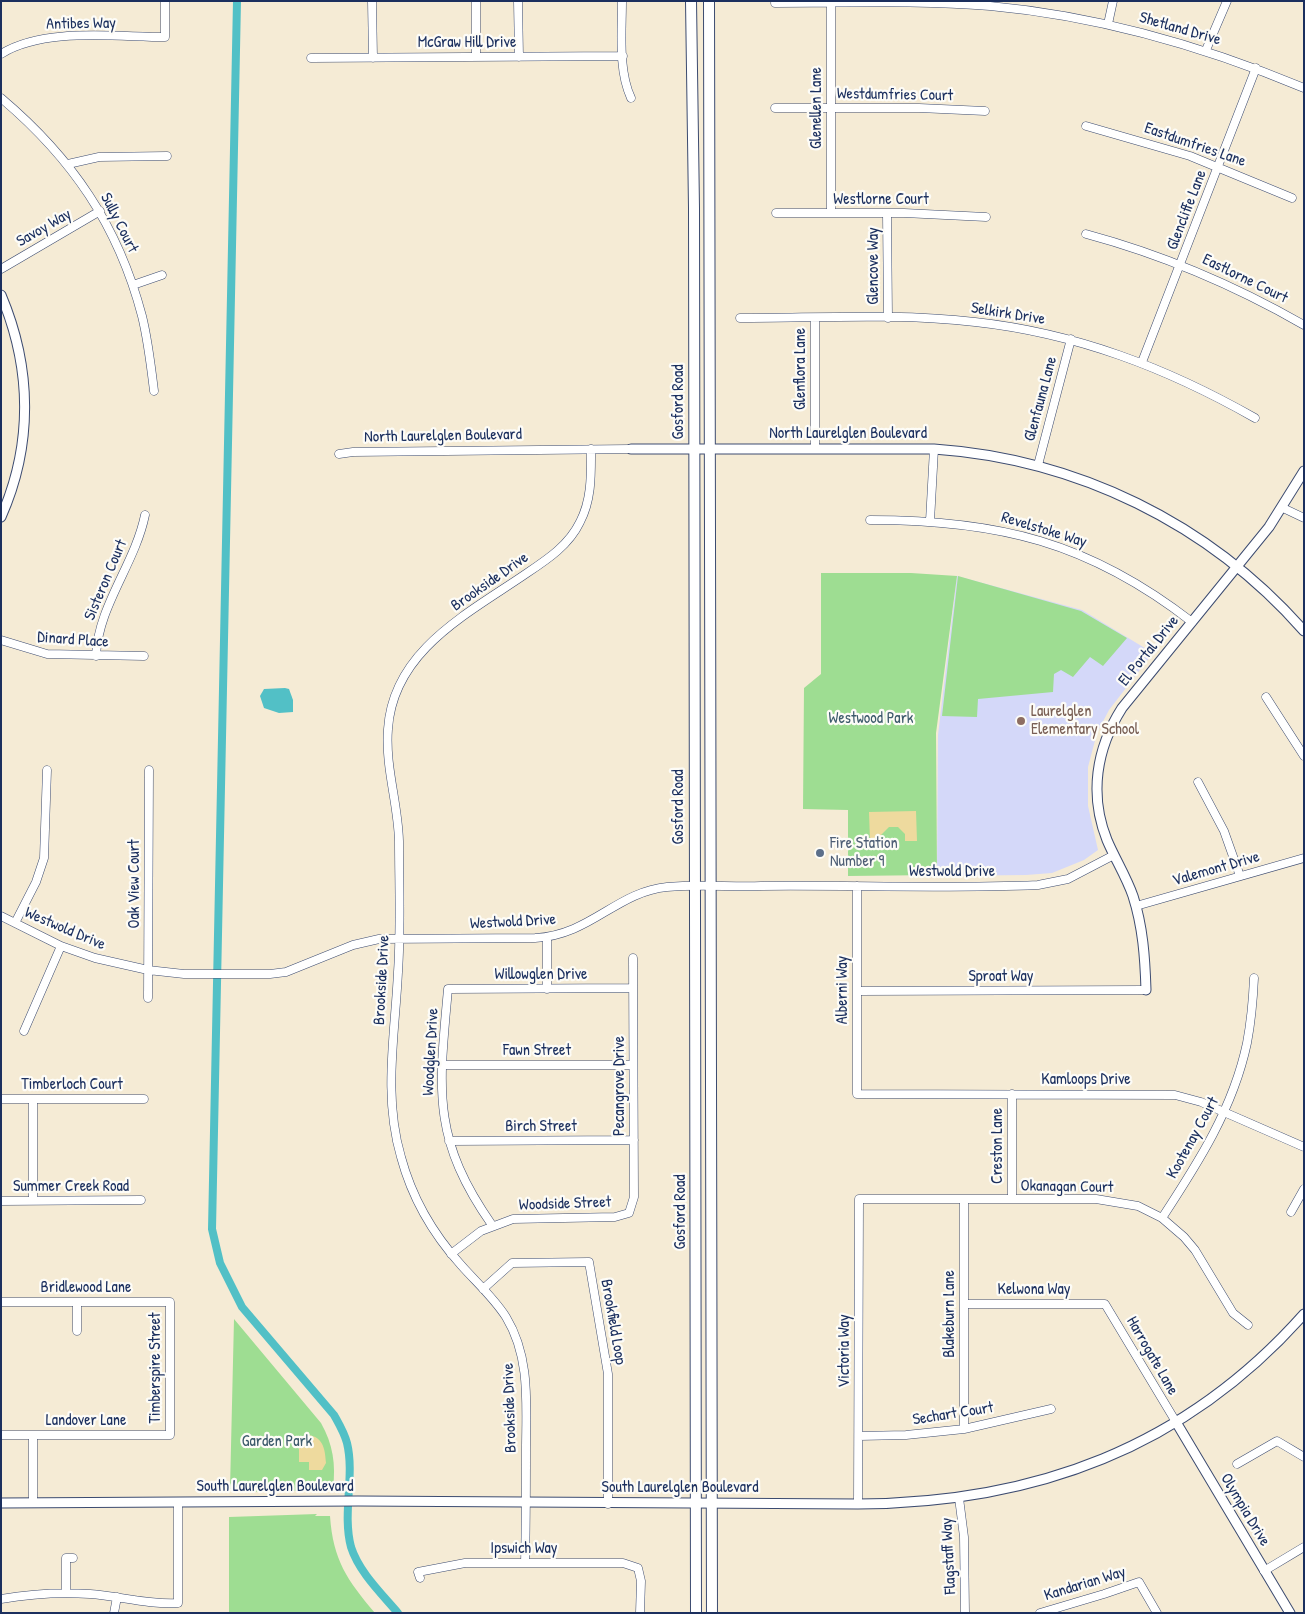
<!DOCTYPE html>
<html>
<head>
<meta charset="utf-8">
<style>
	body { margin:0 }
	#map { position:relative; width:1305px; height:1614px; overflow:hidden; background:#f5ebd5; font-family:"Patrick Hand",sans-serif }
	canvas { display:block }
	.frame { position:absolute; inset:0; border:2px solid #1b2f5e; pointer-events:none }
</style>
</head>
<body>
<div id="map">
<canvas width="1305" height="1614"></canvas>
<div class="frame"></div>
</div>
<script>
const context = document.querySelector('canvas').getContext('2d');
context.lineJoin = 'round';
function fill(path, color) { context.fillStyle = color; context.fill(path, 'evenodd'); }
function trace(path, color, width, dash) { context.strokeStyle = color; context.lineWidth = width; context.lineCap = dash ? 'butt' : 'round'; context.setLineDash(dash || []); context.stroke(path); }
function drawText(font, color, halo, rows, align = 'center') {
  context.font = font + ' "Patrick Hand",sans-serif'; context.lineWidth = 4.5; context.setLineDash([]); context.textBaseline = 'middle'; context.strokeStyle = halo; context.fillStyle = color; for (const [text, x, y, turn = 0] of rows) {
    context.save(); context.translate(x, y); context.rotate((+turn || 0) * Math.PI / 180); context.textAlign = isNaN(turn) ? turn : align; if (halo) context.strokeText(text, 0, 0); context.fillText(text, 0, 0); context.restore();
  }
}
const built = new Path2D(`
	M 957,576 L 1082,610 L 1153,653 L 1109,710 L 1097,733 L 1088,767 L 1088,806 L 1098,850 L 1084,860 L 1052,873 L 1026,875 L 937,876 L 938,735 Z`);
const green = new Path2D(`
	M 821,573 L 911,573 L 957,576 L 936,733 L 937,875 L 848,876 L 848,810 L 803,809 L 804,688 L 821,674 Z
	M 958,576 L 1081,611 L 1127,638 L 1103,666 L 1090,657 L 1073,677 L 1061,670 L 1054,674 L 1053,692 L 978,699 L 977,717 L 942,716 Z
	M 234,1319 L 321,1423 C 333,1444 336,1465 333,1488 L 319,1487 L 324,1490 L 245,1492 L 249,1488 L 230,1489 Z
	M 317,1514 L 315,1516 L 330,1516 C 333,1560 347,1580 375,1613 L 229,1613 L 229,1517 Z`);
const sand = new Path2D(`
	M 916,811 L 917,841 L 905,841 L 905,834 L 898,827 L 889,827 L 881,835 L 881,841 L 870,841 L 869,812 Z
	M 309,1435 C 324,1438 325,1450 326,1463 L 322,1470 L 309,1470 L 309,1462 L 299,1462 L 299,1441 Z`);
const water = new Path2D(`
	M 285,688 L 289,689 L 293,700 L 293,712 L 279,713 L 264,708 L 260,696 L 264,689 Z`);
const canal = new Path2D(`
	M 237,1 L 212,1229 L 220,1263 L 242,1307 L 334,1415 C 339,1424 344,1432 347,1443 C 355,1476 342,1513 351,1547 C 359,1572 381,1593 398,1613`);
const minor = new Path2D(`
	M 372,1 L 373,58
	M 476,1 L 476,57
	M 518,1 L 519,57
	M 622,1 C 622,32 618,70 631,98
	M 775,3 C 847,3 919,0 990,6 C 1100,16 1203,46 1304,88
	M 831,3 L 831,213
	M 1108,24 L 1113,1
	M 1206,50 L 1227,1
	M 1,54 C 44,27 116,37 165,37 L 165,1
	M 311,58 L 623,56
	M 1,98 C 72,158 118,225 142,316 C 148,340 151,366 154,391
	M 775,108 L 919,108 L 985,111
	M 1086,126 L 1190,156 L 1292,198
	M 68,164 L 99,157 L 167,156
	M 776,213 L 904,213 L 986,217
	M 887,213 L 888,318
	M 1086,234 C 1164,255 1234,285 1304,325
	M 1,269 L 100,211
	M 133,285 L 162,275
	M 740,318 C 818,318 897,313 975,322 C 1076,333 1167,368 1255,418
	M 815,318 L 815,449
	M 1142,362 L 1256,68
	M 339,454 L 353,452 L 631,449
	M 1038,465 L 1071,339
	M 1283,508 L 1304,518
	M 870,520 C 998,520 1089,542 1192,622
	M 930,521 L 934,449
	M 1,640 L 47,654 L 144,656
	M 96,656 C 98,606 135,564 145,515
	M 1266,697 L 1304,756
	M 1198,782 L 1224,831 L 1240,876
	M 857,886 L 857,1094 L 1175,1095 L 1201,1102 L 1304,1147
	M 1136,906 L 1304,858
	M 1,916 L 61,946 L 95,958 L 148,970 L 184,974 L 270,974 L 286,972 L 353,945 L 379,939 L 535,938 C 591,935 616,892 667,887 C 698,884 730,887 761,886 C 853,885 946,889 1038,885 L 1068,879 L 1114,855
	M 15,923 L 36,882 L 44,858 L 47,770
	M 547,938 L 547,989
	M 857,991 L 1146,990
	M 148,998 L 149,770
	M 24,1031 L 61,946
	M 441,1065 L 633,1065
	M 1,1099 L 144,1099
	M 449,1141 L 634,1140
	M 1012,1199 L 1012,1094
	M 33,1200 L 33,1099
	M 1,1201 L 141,1200
	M 1291,1212 L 1304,1189
	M 1162,1218 C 1198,1163 1233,1109 1247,1043 C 1251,1022 1253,1000 1254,978
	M 492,1225 C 431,1138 439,1089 448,989 L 633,988
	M 451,1254 L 481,1231 L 513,1219 L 615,1217 L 629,1213 L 634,1197 L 633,958
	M 483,1289 L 512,1263 L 589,1262 L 608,1374 L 608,1504
	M 1,1302 L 170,1302 L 170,1435 L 1,1435
	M 77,1302 L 77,1331
	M 964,1304 L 1105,1304 L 1176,1422
	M 964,1429 L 964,1199
	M 859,1436 L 906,1435 L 964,1429 L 1051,1409
	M 1237,1464 L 1277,1441 L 1304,1457
	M 959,1498 L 964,1537 L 965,1613
	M 33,1503 L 33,1435
	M 858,1504 L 859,1199 L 1096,1199 L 1138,1206 L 1162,1218 L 1184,1237 L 1195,1250 L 1233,1313 L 1248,1325
	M 525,1563 C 526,1525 526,1488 526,1451 C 526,1405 531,1358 506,1317 C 494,1298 476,1282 461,1265 C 433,1234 412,1198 401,1157 C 383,1096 395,1035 398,972 C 401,928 399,884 399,841 C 398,803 385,767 388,729 C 393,650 469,613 527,573 C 548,559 569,545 580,522 C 592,499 591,474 591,449
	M 1264,1571 L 1304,1547
	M 420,1578 L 418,1572 L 465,1563 L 623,1563 L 638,1568 L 641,1581 L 640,1613
	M 66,1593 L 66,1558 L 73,1558
	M 1,1599 C 30,1594 60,1592 90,1594 C 119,1596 148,1605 178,1603 L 178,1503
	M 114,1613 L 117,1597
	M 1040,1613 L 1104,1594 L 1139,1582 L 1157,1613`);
const tertiary = new Path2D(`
	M 1,295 C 32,368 33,445 1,517
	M 631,449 L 934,449 C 1077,459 1209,523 1304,631
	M 1146,990 C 1145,958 1143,927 1133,896 C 1126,876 1115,859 1107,840 C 1089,795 1096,749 1122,708 L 1269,527 L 1304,471
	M 1176,1422 L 1290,1613
	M 1,1503 L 358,1501 L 858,1504 C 1035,1503 1185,1448 1304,1314`);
const secondary = new Path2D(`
	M 691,1 L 694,208 L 696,1613
	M 709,1 L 712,1613`);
const markers = [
	[1021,721,5,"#8d6e63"],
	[820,853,5,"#5c6f8a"]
];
const streetNames = [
	["Antibes Way",81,24,-1],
	["Shetland Drive",1180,29,16],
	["McGraw Hill Drive",467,43],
	["Westdumfries Court",895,95,1],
	["Glenellen Lane",817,108,-90],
	["Eastdumfries Lane",1195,145,19],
	["Westlorne Court",881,200],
	["Glencliffe Lane",1187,210,-69],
	["Sully Court",119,223,63],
	["Savoy Way",44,228,-30],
	["Glencove Way",874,266,-90],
	["Eastlorne Court",1245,279,26],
	["Selkirk Drive",1008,314,9],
	["Glenflora Lane",801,369,-90],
	["Glenfauna Lane",1041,399,-75],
	["Gosford Road",679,402,-90],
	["North Laurelglen Boulevard",848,434],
	["North Laurelglen Boulevard",443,436,-1],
	["Revelstoke Way",1044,530,17],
	["Sisteron Court",106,580,-67],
	["Brookside Drive",490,582,-35],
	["Dinard Place",73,640,4],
	["El Portal Drive",1149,651,-51],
	["Gosford Road",679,807,-90],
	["Valemont Drive",1216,869,-16],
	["Westwold Drive",952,872],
	["Oak View Court",135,884,-90],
	["Westwold Drive",513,922,-3],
	["Westwold Drive",65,929,23],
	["Willowglen Drive",541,975],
	["Sproat Way",1001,977],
	["Brookside Drive",382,980,-87],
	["Alberni Way",843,990,-90],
	["Fawn Street",537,1051],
	["Woodglen Drive",431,1052,-87],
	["Kamloops Drive",1086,1080],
	["Timberloch Court",72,1085],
	["Pecangrove Drive",620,1086,-90],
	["Birch Street",541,1127],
	["Kootenay Court",1193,1138,-61],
	["Creston Lane",998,1146,-90],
	["Summer Creek Road",71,1187],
	["Okanagan Court",1067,1187,1],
	["Woodside Street",565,1204,-2],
	["Gosford Road",681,1212,-90],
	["Bridlewood Lane",86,1288],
	["Kelwona Way",1034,1290],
	["Blakeburn Lane",950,1314,-90],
	["Brookfield Loop",613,1322,80],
	["Victoria Way",845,1351,-90],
	["Harrogate Lane",1152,1356,60],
	["Timberspire Street",156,1368,-90],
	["Brookside Drive",510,1408,-92],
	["Sechart Court",953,1414,-9],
	["Landover Lane",86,1421],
	["South Laurelglen Boulevard",275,1487],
	["South Laurelglen Boulevard",680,1488],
	["Olympia Drive",1245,1510,59],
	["Ipswich Way",524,1549],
	["Flagstaff Way",949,1556,-93],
	["Kandarian Way",1085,1584,-17]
];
const educationNames = [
	["Laurelglen",1031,712],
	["Elementary School",1031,730]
];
const parkNames = [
	["Westwood Park",871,719],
	["Garden Park",277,1442]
];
const serviceNames = [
	["Fire Station",830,844],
	["Number 9",830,862]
];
fill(built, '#d4d8f9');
fill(green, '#9edd92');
fill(sand, '#eeda9e');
fill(water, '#52c0c6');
trace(canal, '#52c0c6', 8);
trace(minor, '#3c4b70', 9);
trace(tertiary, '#3c4b70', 11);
trace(secondary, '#3c4b70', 12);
trace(minor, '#fff', 8);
trace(tertiary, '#fff', 9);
trace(secondary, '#fff', 10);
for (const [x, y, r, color] of markers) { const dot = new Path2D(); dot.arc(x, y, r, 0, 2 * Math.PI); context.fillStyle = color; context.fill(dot); trace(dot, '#fdfcf7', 2); }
drawText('16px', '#1b2f5e', '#fdfcf7', streetNames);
drawText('16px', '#785e54', '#fdfcf7', educationNames, 'left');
drawText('16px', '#3c5a6b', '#fdfcf7', parkNames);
drawText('16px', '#4e5e75', '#fdfcf7', serviceNames, 'left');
</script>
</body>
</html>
